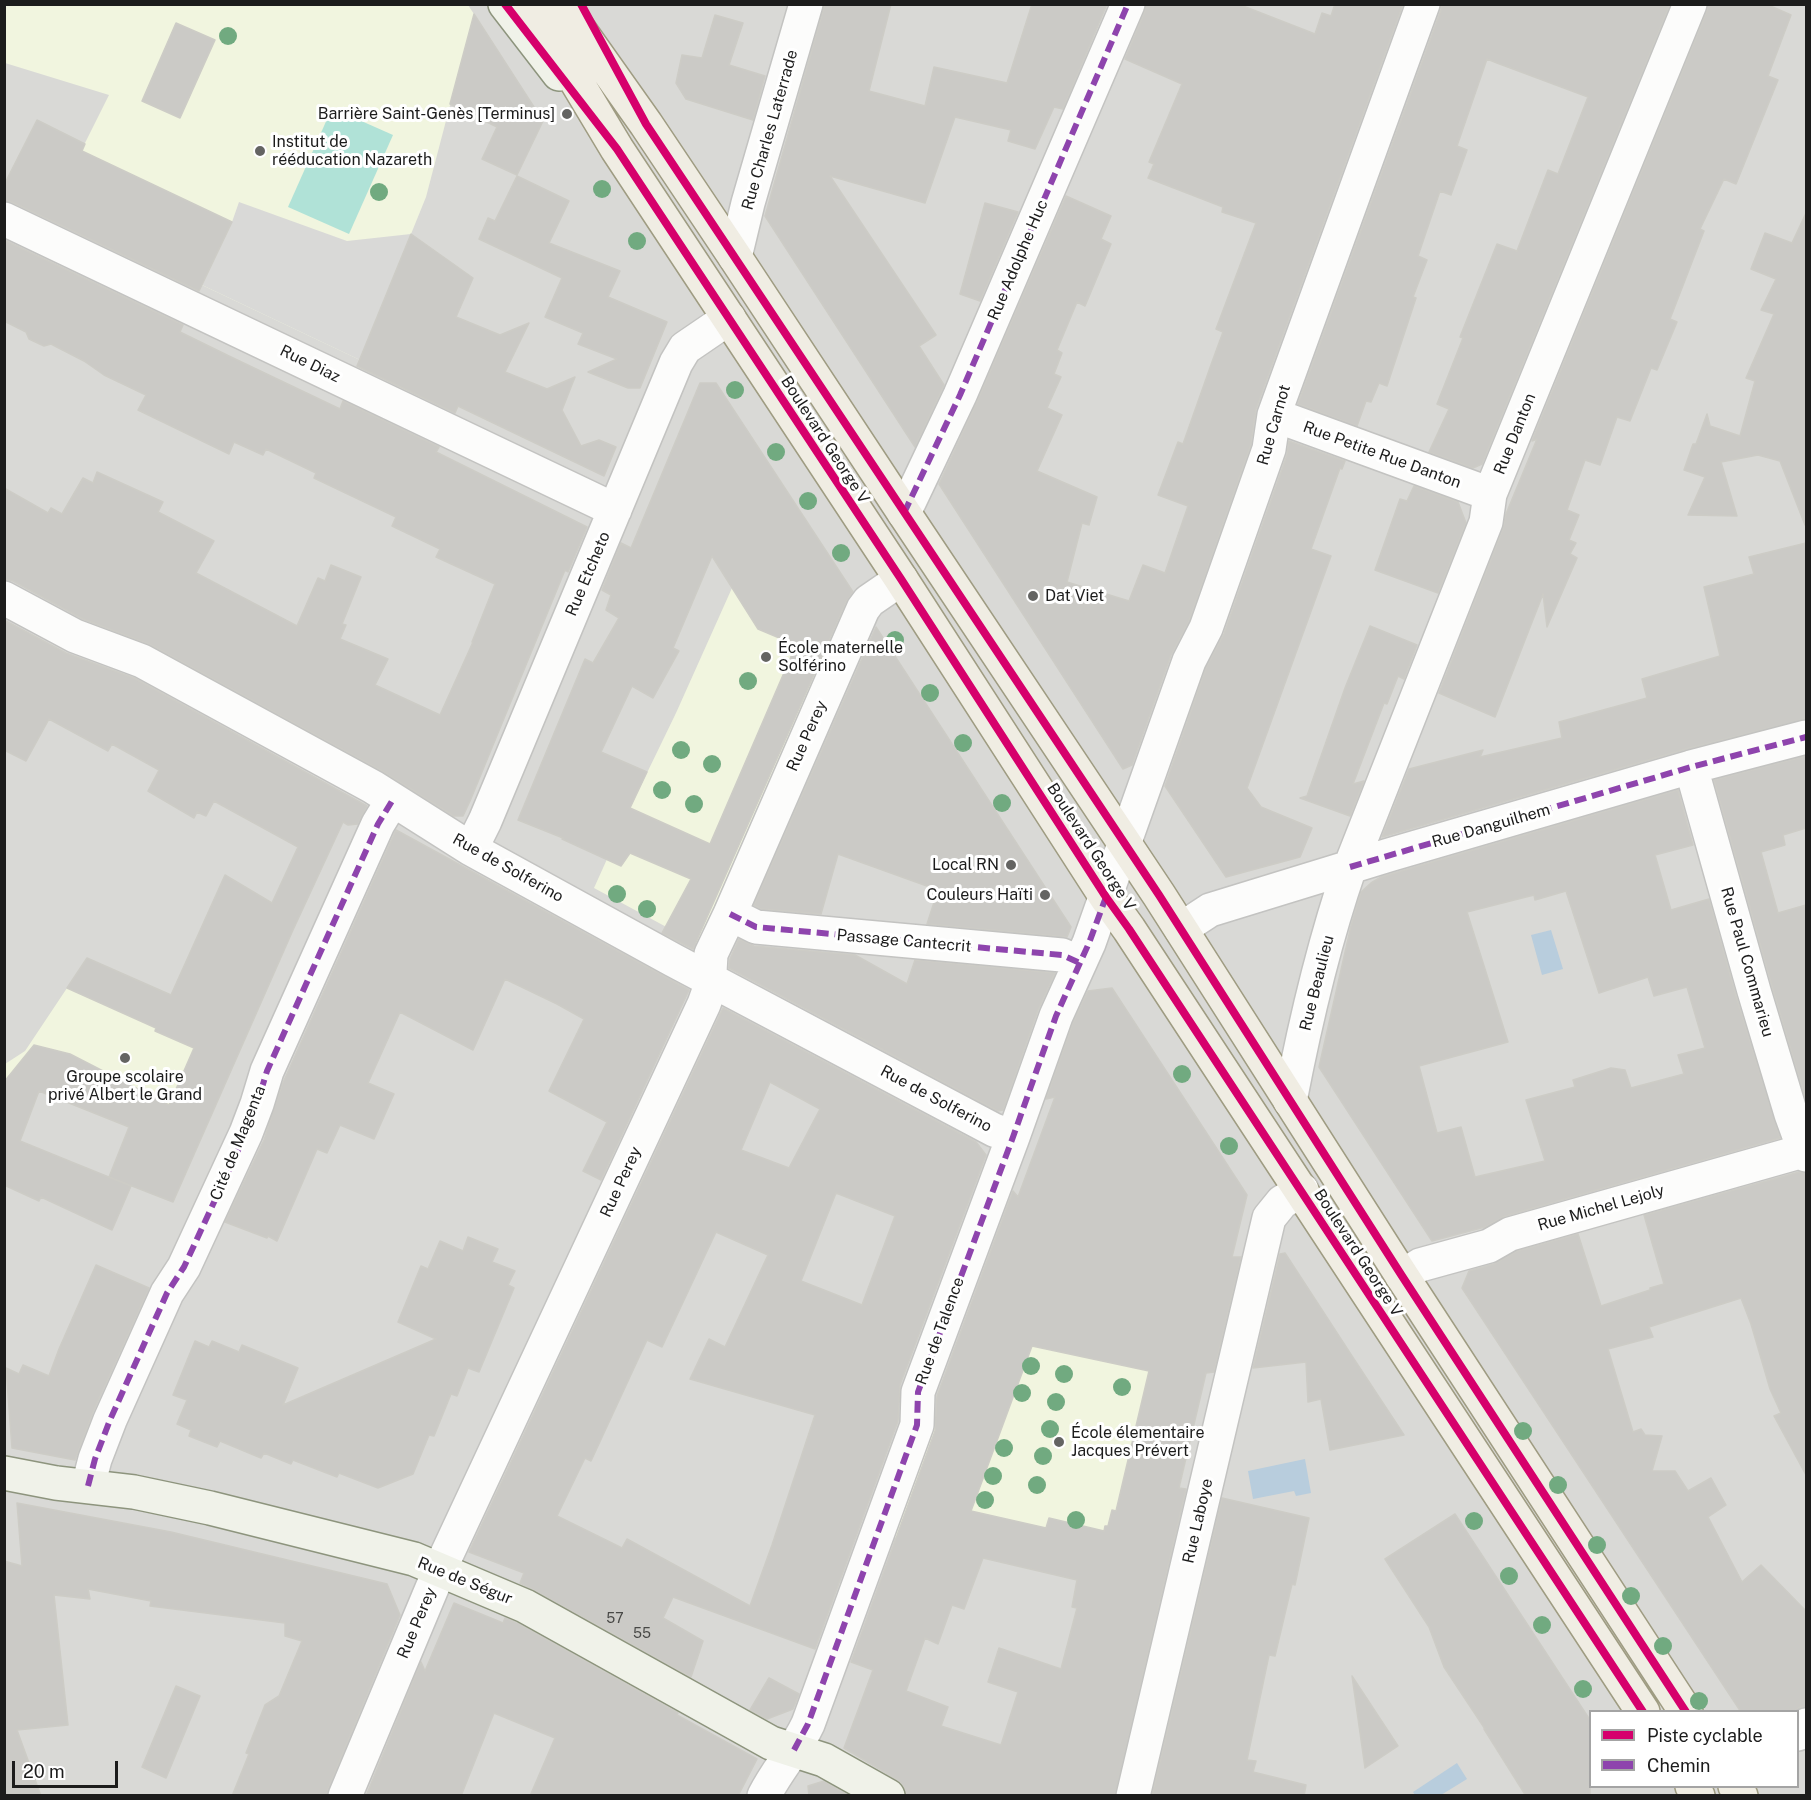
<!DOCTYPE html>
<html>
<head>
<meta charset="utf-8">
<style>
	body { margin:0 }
	#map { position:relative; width:1811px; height:1800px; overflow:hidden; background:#eaeae5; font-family:"Public Sans",sans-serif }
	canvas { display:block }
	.frame { position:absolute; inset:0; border:6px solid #1c1c1c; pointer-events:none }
	.legend { position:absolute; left:1589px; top:1710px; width:210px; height:78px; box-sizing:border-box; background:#fff; border:2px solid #a4a4a4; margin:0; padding:8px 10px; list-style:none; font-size:18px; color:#1c1c1c }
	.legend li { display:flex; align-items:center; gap:12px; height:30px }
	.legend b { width:30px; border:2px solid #a4a4a4 }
	.scale { position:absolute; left:12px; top:1761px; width:106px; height:27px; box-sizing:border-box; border:3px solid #1c1c1c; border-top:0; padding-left:8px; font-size:18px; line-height:21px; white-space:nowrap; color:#1c1c1c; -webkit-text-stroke:4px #fff; paint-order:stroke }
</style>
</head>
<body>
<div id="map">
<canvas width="1811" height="1800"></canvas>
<div class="frame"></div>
<ul class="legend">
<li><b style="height:8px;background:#d6006c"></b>Piste cyclable</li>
<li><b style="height:8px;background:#8e44ad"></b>Chemin</li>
</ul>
<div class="scale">20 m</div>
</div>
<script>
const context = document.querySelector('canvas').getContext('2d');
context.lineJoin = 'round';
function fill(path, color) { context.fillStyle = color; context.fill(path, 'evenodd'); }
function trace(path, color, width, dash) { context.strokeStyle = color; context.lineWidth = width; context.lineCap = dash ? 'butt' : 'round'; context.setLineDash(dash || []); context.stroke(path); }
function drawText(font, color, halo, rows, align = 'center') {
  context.font = font + ' "Public Sans",sans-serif'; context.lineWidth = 6; context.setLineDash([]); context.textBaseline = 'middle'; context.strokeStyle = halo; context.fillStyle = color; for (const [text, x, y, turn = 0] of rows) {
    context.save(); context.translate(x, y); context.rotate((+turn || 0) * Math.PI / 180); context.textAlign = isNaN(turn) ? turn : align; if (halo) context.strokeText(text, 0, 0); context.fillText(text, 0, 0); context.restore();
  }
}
const residential = new Path2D(`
	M 5,5 L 1806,5 L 1806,1795 L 5,1796 ZM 1590,1712 L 1798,1712 L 1798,1786 L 1590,1786 Z`);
const education = new Path2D(`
	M 4,5 L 468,5 L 474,14 L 426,197 L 360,360 L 50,213 L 109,95 L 5,63 Z
	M 778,477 L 855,595 L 706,941 L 698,944 L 594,888 L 630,808 L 676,713 L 732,588 Z
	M 87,958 L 249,1030 L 194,1152 L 31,1088 L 5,1082 L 5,1064 L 25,1051 Z
	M 987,1281 L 1222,1303 L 1154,1598 L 894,1537 Z`);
const pitch = new Path2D(`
	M 332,108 L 393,135 L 349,234 L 288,207 Z`);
const parking = new Path2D(`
	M 239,202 L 347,241 L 411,234 L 360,360 L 202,285 L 232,222 Z`);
const water = new Path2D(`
	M 1551,930 L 1563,969 L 1542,975 L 1531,935 Z
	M 1305,1459 L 1311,1493 L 1296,1496 L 1294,1491 L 1253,1499 L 1248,1471 Z
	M 1457,1763 L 1467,1779 L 1441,1795 L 1415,1795 L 1413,1792 Z`);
const building = new Path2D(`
	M 825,4 L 891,4 L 869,91 L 925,106 L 934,67 L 1007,83 L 1032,4 L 1107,4 L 1063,109 L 1054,107 L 1035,149 L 1008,141 L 1011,130 L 955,117 L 925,203 L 830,176 L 936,335 L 919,346 L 944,385 L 915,447 L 765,216 Z
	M 1146,4 L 1238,4 L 1315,34 L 1322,13 L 1331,16 L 1335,4 L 1403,4 L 1256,409 L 1251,444 L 1189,621 L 1171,655 L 1132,765 L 1123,769 L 939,484 L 977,402 L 1066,196 L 1111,216 L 1101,239 L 1111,244 L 1085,306 L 1077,302 L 1057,350 L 1062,353 L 1054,374 L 1061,377 L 1047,408 L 1062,415 L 1037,471 L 1097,497 L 1089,525 L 1082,523 L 1067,582 L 1129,601 L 1143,565 L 1165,573 L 1188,506 L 1158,495 L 1178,442 L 1183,444 L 1212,362 L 1223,332 L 1216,329 L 1256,223 L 1222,212 L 1223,207 L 1148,178 L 1154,164 L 1149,162 L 1182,84 L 1125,59 L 1145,11 Z
	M 1441,4 L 1670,4 L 1482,464 L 1473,468 L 1429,452 L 1449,409 L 1437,404 L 1463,338 L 1460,337 L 1497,244 L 1517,251 L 1548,170 L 1558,174 L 1588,97 L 1497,63 L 1487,59 L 1457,146 L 1467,150 L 1451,195 L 1440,191 L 1418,256 L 1427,260 L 1413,297 L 1416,298 L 1387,386 L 1379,383 L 1371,402 L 1366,401 L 1357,426 L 1298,404 L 1441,10 Z
	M 1708,4 L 1766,4 L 1791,15 L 1768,76 L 1778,80 L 1736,184 L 1724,179 L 1700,229 L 1704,231 L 1670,319 L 1677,322 L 1657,370 L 1651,368 L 1630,421 L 1617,417 L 1600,465 L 1585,460 L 1567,510 L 1579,515 L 1569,540 L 1576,543 L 1570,554 L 1577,558 L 1547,627 L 1543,594 L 1495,717 L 1439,693 L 1503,529 L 1506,514 L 1537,439 L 1532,441 L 1707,11 Z
	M 474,14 L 543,121 L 517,175 L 482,159 L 497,127 L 450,104 Z
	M 715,15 L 743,23 L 729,65 L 765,76 L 753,120 L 686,99 L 676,83 L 682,55 L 702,58 Z
	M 176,23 L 215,40 L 180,118 L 142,101 Z
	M 37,120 L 85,144 L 82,151 L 232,222 L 199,291 L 12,202 L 4,201 L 4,185 Z
	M 517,176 L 569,201 L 549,243 L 620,271 L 608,297 L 667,322 L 640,388 L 628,388 L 588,372 L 617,359 L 578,344 L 583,333 L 545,317 L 562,278 L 479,239 L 488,218 L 495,221 Z
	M 985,203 L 1018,212 L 980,301 L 960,294 Z
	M 1806,213 L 1806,524 L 1805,525 L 1780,461 L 1758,455 L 1721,462 L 1737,516 L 1688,515 L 1705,477 L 1684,470 L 1693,444 L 1696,444 L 1707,414 L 1710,426 L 1740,436 L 1755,381 L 1746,378 L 1774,314 L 1761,310 L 1776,279 L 1751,269 L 1765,233 L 1792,243 Z
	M 411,234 L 473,278 L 456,317 L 500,335 L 529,323 L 505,372 L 547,389 L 575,377 L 562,410 L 581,446 L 599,440 L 616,447 L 604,476 L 458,406 L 455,413 L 357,366 Z
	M 4,240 L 183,325 L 180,332 L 231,357 L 340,409 L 343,401 L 439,447 L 436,452 L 587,527 L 568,572 L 565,570 L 470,801 L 463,816 L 454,816 L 382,771 L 151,645 L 83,619 L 13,581 L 4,579 L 4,488 L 48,513 L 51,508 L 62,514 L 83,478 L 93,483 L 97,472 L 163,502 L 158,512 L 214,541 L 196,573 L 297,626 L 318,578 L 325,581 L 331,565 L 361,577 L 342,624 L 346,625 L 340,639 L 388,659 L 375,685 L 440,715 L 473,642 L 472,642 L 495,584 L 436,557 L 440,549 L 392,526 L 396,517 L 314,478 L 316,473 L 266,449 L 263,455 L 234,442 L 229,454 L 138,410 L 146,395 L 104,375 L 84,361 L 51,344 L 44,346 L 29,339 L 26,332 L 4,321 Z
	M 700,383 L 716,383 L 853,592 L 846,602 L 693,949 L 662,933 L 691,879 L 630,853 L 621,866 L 562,839 L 563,838 L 518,820 L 585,659 L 593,663 L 619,618 L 606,610 L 611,595 L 602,590 L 621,543 L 631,548 ZM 712,556 L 758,629 L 796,645 L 710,844 L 630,808 L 647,772 L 601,752 L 632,686 L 653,698 L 679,651 L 673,648 Z
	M 1289,441 L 1345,461 L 1342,469 L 1340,468 L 1311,549 L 1331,556 L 1247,788 L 1261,807 L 1312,828 L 1300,857 L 1226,877 L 1165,786 L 1206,668 L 1224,634 L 1287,455 Z
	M 1414,486 L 1458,502 L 1466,523 L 1438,593 L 1375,570 L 1400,499 L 1407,501 Z
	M 1806,543 L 1806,719 L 1686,749 L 1382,837 L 1409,769 L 1483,750 L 1480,757 L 1562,738 L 1559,722 L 1647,698 L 1642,679 L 1720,656 L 1704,587 L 1754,574 L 1749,557 Z
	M 4,620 L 66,653 L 134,678 L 367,806 L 358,824 L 348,825 L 343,822 L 293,930 L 173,1202 L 109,1177 L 129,1127 L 39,1091 L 20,1141 L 74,1163 L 131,1186 L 112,1230 L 41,1197 L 39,1201 L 4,1185 L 4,1082 L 34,1045 L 70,1054 L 169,1105 L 194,1048 L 155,1031 L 156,1028 L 67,988 L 87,958 L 171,995 L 225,875 L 272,903 L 298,847 L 214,801 L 206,816 L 197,812 L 194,818 L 148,791 L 159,770 L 112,744 L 108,751 L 49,719 L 26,761 L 4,750 Z
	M 1370,626 L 1417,645 L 1404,679 L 1398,676 L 1387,704 L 1384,703 L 1353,784 L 1364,781 L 1350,816 L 1300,798 L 1307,796 L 1345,688 Z
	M 876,627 L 1071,927 L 1067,937 L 927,924 L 938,890 L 838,854 L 821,914 L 761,909 L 754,905 Z
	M 1806,756 L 1806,828 L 1783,835 L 1785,845 L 1761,852 L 1778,913 L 1806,905 L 1806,1100 L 1772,986 L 1714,780 Z
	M 1678,790 L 1693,845 L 1655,855 L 1671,910 L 1709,899 L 1736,996 L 1780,1138 L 1505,1216 L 1485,1227 L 1432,1241 L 1319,1067 L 1351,926 L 1361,892 L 1371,883 L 1381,877 ZM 1566,891 L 1599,993 L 1648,977 L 1654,996 L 1687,987 L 1705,1048 L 1678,1055 L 1684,1074 L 1631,1088 L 1625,1070 L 1611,1068 L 1573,1080 L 1575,1087 L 1526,1100 L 1545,1161 L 1475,1177 L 1461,1127 L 1437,1133 L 1419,1066 L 1508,1042 L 1467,912 L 1534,895 L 1535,900 Z
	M 396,830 L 689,990 L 601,1180 L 583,1171 L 607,1122 L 549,1091 L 584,1019 L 557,1004 L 505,979 L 473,1050 L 400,1012 L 368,1083 L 394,1094 L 374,1139 L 340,1125 L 327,1153 L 317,1149 L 277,1241 L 268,1236 L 267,1238 L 225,1222 L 264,1140 L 282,1085 Z
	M 739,939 L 754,946 L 855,955 L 907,984 L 915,960 L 1055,973 L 1038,1010 L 1003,1110 L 998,1111 L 729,968 L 730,959 Z
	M 1112,988 L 1247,1195 L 1232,1257 L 1241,1257 L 1214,1372 L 1206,1373 L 1179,1488 L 1186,1489 L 1115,1796 L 907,1796 L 904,1787 L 898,1780 L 844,1748 L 873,1670 L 851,1662 L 935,1431 L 937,1396 L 1013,1191 L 1018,1197 L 1055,1097 L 1046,1099 L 1073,1023 L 1088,991 ZM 1032,1346 L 1149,1371 L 1116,1511 L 1112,1510 L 1108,1526 L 1105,1526 L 1104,1531 L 1049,1518 L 1046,1528 L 971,1511 ZM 983,1558 L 1077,1580 L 1072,1607 L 1077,1608 L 1061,1669 L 999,1648 L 988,1682 L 1018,1692 L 1001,1745 L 941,1726 L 948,1707 L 906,1691 L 925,1638 L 938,1644 L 952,1605 L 964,1609 Z
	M 723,1008 L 976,1142 L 986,1155 L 900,1385 L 898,1421 L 815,1649 L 673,1597 L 663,1618 L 703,1641 L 691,1677 L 534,1590 L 520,1583 L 524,1573 L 469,1552 ZM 770,1082 L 820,1109 L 789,1168 L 741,1150 ZM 836,1193 L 895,1216 L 862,1305 L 801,1281 ZM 716,1232 L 768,1255 L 725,1347 L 709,1339 L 690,1379 L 815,1415 L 772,1545 L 750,1606 L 627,1539 L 622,1548 L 557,1516 L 585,1458 L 591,1461 L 647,1340 L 662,1347 Z
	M 1799,1172 L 1806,1173 L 1806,1475 L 1774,1416 L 1781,1413 L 1770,1389 L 1751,1324 L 1741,1298 L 1649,1327 L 1653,1337 L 1608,1349 L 1633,1432 L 1641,1429 L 1645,1435 L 1662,1436 L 1652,1471 L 1675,1471 L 1688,1491 L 1711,1478 L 1726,1505 L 1708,1517 L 1742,1582 L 1761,1565 L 1806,1611 L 1806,1707 L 1800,1707 L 1793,1712 L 1741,1712 L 1462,1288 L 1469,1271 L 1494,1264 L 1517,1251 L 1578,1234 L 1601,1306 L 1650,1290 L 1650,1288 L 1664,1284 L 1644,1215 Z
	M 468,1237 L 498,1249 L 492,1262 L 515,1271 L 508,1285 L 514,1288 L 479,1372 L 468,1368 L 457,1396 L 451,1394 L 434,1436 L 429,1435 L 413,1474 L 378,1488 L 339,1473 L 337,1477 L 293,1460 L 291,1464 L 264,1453 L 261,1458 L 220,1441 L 217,1447 L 189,1436 L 191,1430 L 177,1424 L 187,1400 L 173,1395 L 195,1341 L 209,1347 L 212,1341 L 239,1352 L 242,1345 L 298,1368 L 283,1405 L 436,1339 L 398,1322 L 421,1266 L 428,1269 L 440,1241 L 463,1251 Z
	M 1285,1253 L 1352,1356 L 1404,1435 L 1330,1450 L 1321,1399 L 1308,1402 L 1306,1362 L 1253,1368 L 1280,1254 Z
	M 96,1265 L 149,1288 L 93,1412 L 75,1460 L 12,1448 L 6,1368 L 19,1374 L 23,1365 L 49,1376 L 59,1349 Z
	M 1222,1498 L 1309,1518 L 1295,1585 L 1292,1584 L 1275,1656 L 1269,1655 L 1247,1760 L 1256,1761 L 1253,1772 L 1306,1785 L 1304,1796 L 1152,1796 Z
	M 17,1503 L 171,1532 L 387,1584 L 400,1615 L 328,1789 L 327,1796 L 232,1796 L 249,1754 L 246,1753 L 265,1705 L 279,1696 L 302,1641 L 285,1636 L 285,1623 L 150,1606 L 151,1601 L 88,1589 L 90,1599 L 54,1595 L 68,1725 L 17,1730 L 41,1796 L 4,1796 L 4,1561 L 22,1566 Z
	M 1455,1514 L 1590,1720 L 1590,1796 L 1526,1796 L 1484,1729 L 1485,1729 L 1444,1667 L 1429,1627 L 1385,1559 Z
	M 454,1603 L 503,1623 L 505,1618 L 517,1623 L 678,1713 L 677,1715 L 757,1759 L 738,1796 L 530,1796 L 555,1738 L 494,1713 L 461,1796 L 366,1796 L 421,1662 L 425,1671 Z
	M 1352,1676 L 1398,1746 L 1365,1768 Z
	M 769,1678 L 799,1694 L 793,1709 L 767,1719 L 750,1710 Z
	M 176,1686 L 200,1696 L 166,1778 L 142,1767 Z
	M 824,1781 L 849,1796 L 809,1796 L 808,1786 Z`);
const street = new Path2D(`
	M 4,219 L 615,510
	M 735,257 L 748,203 L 806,4
	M 1274,415 L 1490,494
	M 904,513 L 960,395 L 1128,4
	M 4,598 L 75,636 L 142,661 L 373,787 L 471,849 L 673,960 L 994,1130 L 1013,1137
	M 1691,767 L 1754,991 L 1791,1114 L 1806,1155
	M 471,849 L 485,821 L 676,363 L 685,348 L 729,318
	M 730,914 L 756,927 L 1062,955 L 1080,963
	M 1181,929 L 1210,910 L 1389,855 L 1691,767 L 1806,737
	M 1290,1101 C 1305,1023 1324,942 1350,867 L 1486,522 L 1490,494 L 1690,4
	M 1402,1276 L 1420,1265 L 1489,1246 L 1510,1234 L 1796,1153 L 1804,1149
	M 88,1486 L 95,1459 L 110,1420 L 167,1293 L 184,1267 L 246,1133 L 257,1104 L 267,1071 L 378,824 L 392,801
	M 1798,1734 L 1806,1725
	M 345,1796 L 440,1569 L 704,1004 L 709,990 L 711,954 L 730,914 L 863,609 L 869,601 L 901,579
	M 764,1796 C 777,1770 796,1750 808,1724 L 917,1425 L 918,1392 L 1013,1137 L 1056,1016 L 1089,943 L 1189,661 L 1206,628 L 1269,449 L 1274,415 L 1423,4
	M 1133,1796 L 1269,1218 L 1282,1202 L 1302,1190`);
const secondary = new Path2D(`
	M 505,4 L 559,74
	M 4,1473 L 56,1483 L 134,1492 L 210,1508 L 414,1559 L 525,1606 L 771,1743 L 824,1760 L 888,1796`);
const primary = new Path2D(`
	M 530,4 L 617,149 L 901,579 L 1106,897 L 1129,929 L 1643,1712
	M 561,4 L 646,124 L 735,257 L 904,513 L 1159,895 L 1402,1276 L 1686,1712
	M 1692,1786 L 1698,1796
	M 1735,1786 L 1741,1796`);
const quiet = new Path2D(`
	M 904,513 L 960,395 L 1128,4
	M 1350,867 L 1691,767 L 1806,737
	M 730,914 L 756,927 L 1062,955 L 1080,963
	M 88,1486 L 95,1459 L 110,1420 L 167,1293 L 184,1267 L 246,1133 L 257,1104 L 267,1071 L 378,824 L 392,801
	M 794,1750 L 808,1724 L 917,1425 L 918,1392 L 1013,1137 L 1056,1016 L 1089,943 L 1106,897`);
const cycleway = new Path2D(`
	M 505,4 L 617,149 L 901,579 L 1106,897 L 1129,929 L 1643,1712
	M 581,4 L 646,124 L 1159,895 L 1402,1276 L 1686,1712`);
const trees = [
	[228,36],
	[602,189],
	[379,192],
	[637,241],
	[735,390],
	[776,452],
	[808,501],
	[841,553],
	[895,640],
	[748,681],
	[930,693],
	[963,743],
	[681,750],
	[712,764],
	[662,790],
	[1002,803],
	[694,804],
	[617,894],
	[647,909],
	[1182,1074],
	[1229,1146],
	[1031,1366],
	[1064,1374],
	[1122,1387],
	[1022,1393],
	[1056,1402],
	[1050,1429],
	[1523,1431],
	[1004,1448],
	[1043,1456],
	[993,1476],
	[1037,1485],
	[1558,1485],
	[985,1500],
	[1076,1520],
	[1474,1521],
	[1597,1545],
	[1509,1576],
	[1631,1596],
	[1542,1625],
	[1663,1646],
	[1583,1689],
	[1699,1701]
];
const markers = [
	[567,114,6,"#646462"],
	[260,151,6,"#646462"],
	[1033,596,6,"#646462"],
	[766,657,6,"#646462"],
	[1011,865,6,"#646462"],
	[1045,895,6,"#646462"],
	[125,1058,6,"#646462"],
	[1059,1442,6,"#646462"]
];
const numberNames = [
	["57",615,1619],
	["55",642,1634]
];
const poiNames = [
	["Barrière Saint-Genès [Terminus]",555,114,"right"],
	["Institut de",272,142],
	["rééducation Nazareth",272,160],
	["Dat Viet",1045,596],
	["École maternelle",778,648],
	["Solférino",778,666],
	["Local RN",999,865,"right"],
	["Couleurs Haïti",1033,895,"right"],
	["Groupe scolaire",125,1077,"center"],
	["privé Albert le Grand",125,1095,"center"],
	["École élementaire",1071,1433],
	["Jacques Prévert",1071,1451]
];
const streetNames = [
	["Rue Charles Laterrade",770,130,-74],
	["Rue Adolphe Huc",1018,260,-67],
	["Rue Diaz",310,364,26],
	["Rue Carnot",1274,425,-74],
	["Rue Danton",1515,434,-68],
	["Boulevard George V",825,440,57],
	["Rue Petite Rue Danton",1382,455,20],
	["Rue Etcheto",588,574,-67],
	["Rue Perey",807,736,-66],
	["Rue Danguilhem",1491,826,-16],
	["Boulevard George V",1091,847,57],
	["Rue de Solferino",508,868,29],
	["Passage Cantecrit",904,941,5],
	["Rue Paul Commarieu",1747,962,74],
	["Rue Beaulieu",1317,983,-76],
	["Rue de Solferino",936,1099,28],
	["Cité de Magenta",238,1143,-68],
	["Rue Perey",621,1182,-65],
	["Rue Michel Lejoly",1601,1208,-16],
	["Boulevard George V",1358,1253,57],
	["Rue de Talence",940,1331,-70],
	["Rue Laboye",1198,1521,-77],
	["Rue de Ségur",465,1581,22],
	["Rue Perey",417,1623,-67]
];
fill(residential, '#d9d9d6');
fill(education, '#f1f5df');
fill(pitch, '#b0e2d7');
fill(parking, '#d9d9d7');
fill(water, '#b8cddd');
fill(building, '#cbcac6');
trace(building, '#cdccc6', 1.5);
trace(street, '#c3c3c1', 36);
trace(secondary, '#8d947d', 36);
trace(primary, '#9f9c82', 36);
trace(street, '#fcfcfb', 33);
trace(secondary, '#f0f2e9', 33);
trace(primary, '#f0ede3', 33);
trace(quiet, '#8e44ad', 6, [12, 6]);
trace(cycleway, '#d6006c', 8);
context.fillStyle = '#71aa80';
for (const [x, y] of trees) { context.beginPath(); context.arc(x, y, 9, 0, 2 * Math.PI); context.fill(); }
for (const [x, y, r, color] of markers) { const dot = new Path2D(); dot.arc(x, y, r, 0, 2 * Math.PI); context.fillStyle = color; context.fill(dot); trace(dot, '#fff', 2); }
drawText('14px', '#484846', null, numberNames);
drawText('16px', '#1c1c1c', '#fff', poiNames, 'left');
drawText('16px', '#1c1c1c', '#fff', streetNames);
</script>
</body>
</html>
